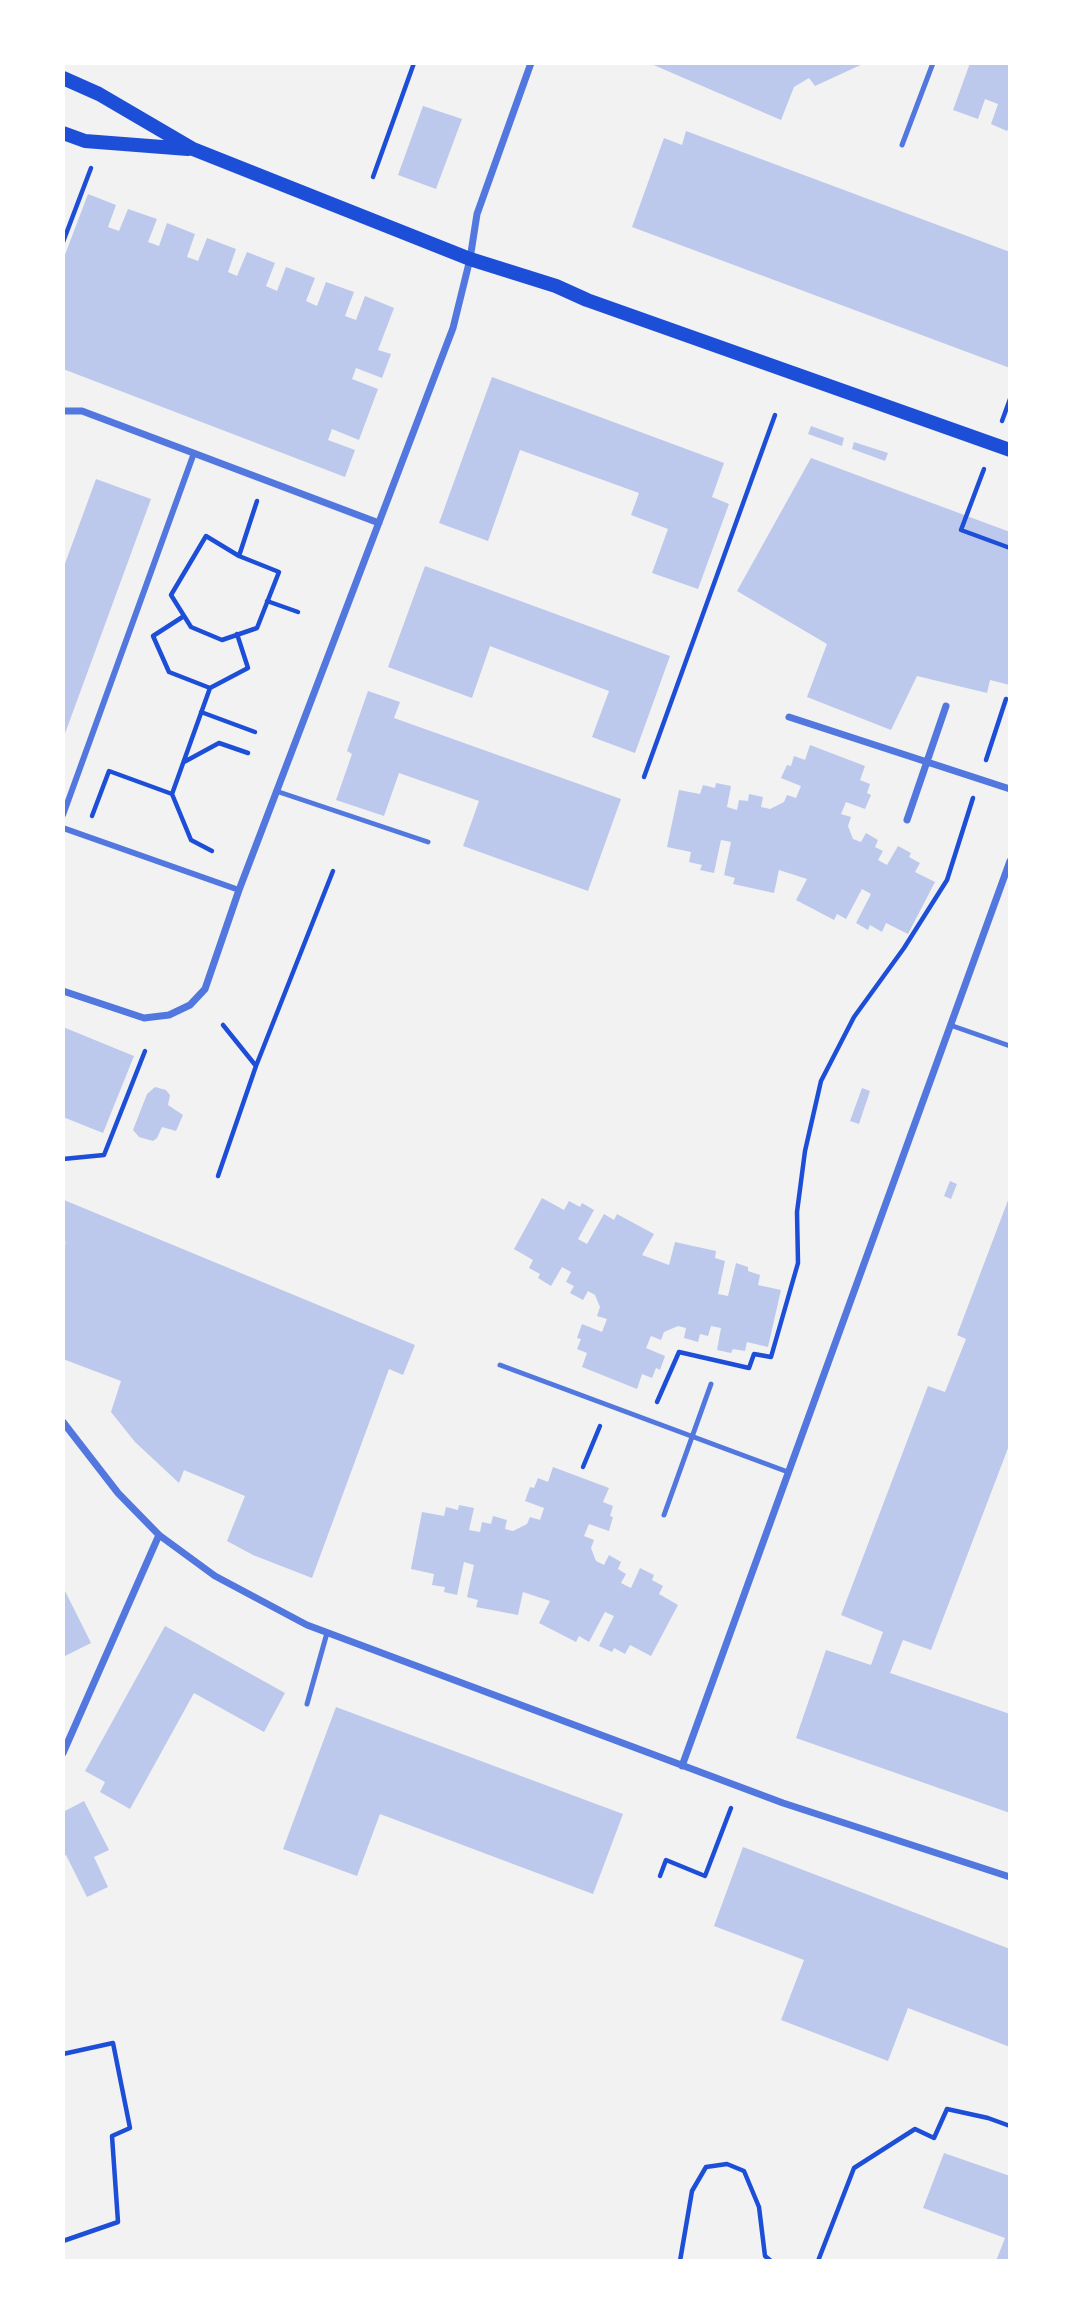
<!DOCTYPE html>
<html>
<head>
<meta charset="utf-8">
<style>
	body { margin:0 }
	#map { position:relative; width:1073px; height:2324px; overflow:hidden; background:#f2f2f2; font-family:Raleway,sans-serif }
	canvas { display:block }
	.frame { position:absolute; inset:0; border:65px solid #fff; pointer-events:none }
</style>
</head>
<body>
<div id="map">
<canvas width="1073" height="2324"></canvas>
<div class="frame"></div>
</div>
<script>
const context = document.querySelector('canvas').getContext('2d');
context.lineJoin = 'round';
function fill(path, color) { context.fillStyle = color; context.fill(path, 'evenodd'); }
function trace(path, color, width, dash) { context.strokeStyle = color; context.lineWidth = width; context.lineCap = dash ? 'butt' : 'round'; context.setLineDash(dash || []); context.stroke(path); }
const building = new Path2D(`
	M 649,63 L 865,63 L 815,86 L 809,78 L 794,87 L 781,120 Z
	M 970,63 L 1010,63 L 1010,126 L 1007,131 L 991,124 L 998,104 L 985,99 L 978,119 L 953,110 Z
	M 423,106 L 462,119 L 436,189 L 398,175 Z
	M 686,131 L 1010,252 L 1010,368 L 632,227 L 664,138 L 682,145 Z
	M 88,194 L 116,205 L 108,227 L 119,231 L 128,209 L 157,219 L 148,242 L 159,246 L 167,223 L 195,234 L 187,257 L 193,259 L 198,261 L 207,238 L 236,249 L 228,272 L 237,276 L 247,252 L 275,263 L 266,286 L 277,291 L 286,267 L 315,278 L 306,301 L 317,306 L 326,282 L 354,292 L 345,316 L 356,320 L 365,296 L 394,308 L 378,350 L 391,354 L 382,378 L 356,368 L 352,379 L 378,389 L 359,440 L 332,429 L 328,440 L 355,450 L 345,477 L 63,369 L 63,260 Z
	M 492,377 L 724,463 L 712,497 L 729,504 L 698,589 L 652,573 L 668,529 L 631,515 L 639,493 L 520,450 L 488,541 L 439,523 Z
	M 811,426 L 844,438 L 842,446 L 808,434 Z
	M 854,442 L 888,453 L 885,461 L 852,449 Z
	M 811,458 L 1010,532 L 1010,685 L 990,680 L 987,693 L 917,676 L 891,730 L 807,697 L 827,644 L 737,591 Z
	M 96,479 L 151,499 L 63,739 L 63,569 Z
	M 425,566 L 670,656 L 635,753 L 592,737 L 609,691 L 490,646 L 472,698 L 388,667 Z
	M 368,691 L 400,702 L 394,718 L 621,799 L 588,891 L 463,846 L 479,801 L 399,773 L 384,816 L 336,800 L 352,754 L 347,751 Z
	M 810,745 L 865,766 L 860,780 L 870,784 L 867,793 L 871,795 L 865,809 L 846,802 L 841,814 L 851,817 L 848,826 L 853,839 L 861,842 L 866,833 L 878,840 L 875,847 L 883,851 L 878,860 L 887,865 L 898,846 L 911,853 L 909,857 L 920,863 L 915,872 L 935,882 L 908,934 L 886,923 L 882,932 L 870,925 L 868,930 L 856,923 L 871,894 L 862,889 L 846,919 L 837,914 L 834,920 L 796,900 L 807,879 L 779,870 L 774,893 L 733,884 L 735,878 L 724,875 L 731,842 L 721,840 L 714,873 L 700,870 L 702,865 L 689,862 L 691,852 L 667,847 L 679,790 L 700,794 L 703,785 L 715,788 L 716,783 L 731,786 L 727,807 L 737,810 L 739,800 L 748,801 L 749,794 L 763,797 L 761,807 L 770,809 L 784,802 L 787,795 L 796,798 L 801,786 L 781,778 L 787,765 L 791,766 L 794,756 L 805,760 Z
	M 63,1027 L 134,1056 L 103,1133 L 63,1117 Z
	M 155,1087 L 166,1090 L 170,1095 L 168,1105 L 183,1115 L 176,1131 L 162,1127 L 157,1138 L 153,1141 L 139,1137 L 133,1130 L 147,1094 Z
	M 862,1088 L 870,1091 L 859,1124 L 850,1121 Z
	M 950,1181 L 957,1184 L 951,1199 L 944,1196 Z
	M 1010,1195 L 1010,1443 L 931,1650 L 903,1640 L 890,1673 L 1010,1714 L 1010,1813 L 796,1738 L 826,1650 L 871,1665 L 883,1632 L 841,1615 L 928,1386 L 945,1392 L 966,1339 L 957,1335 Z
	M 542,1198 L 564,1210 L 569,1201 L 580,1207 L 582,1203 L 594,1210 L 578,1239 L 587,1244 L 604,1214 L 614,1220 L 617,1214 L 654,1234 L 642,1255 L 669,1265 L 675,1242 L 716,1251 L 715,1258 L 725,1261 L 718,1294 L 728,1296 L 736,1263 L 748,1267 L 748,1271 L 760,1275 L 758,1285 L 781,1290 L 768,1347 L 747,1342 L 745,1351 L 733,1349 L 731,1353 L 717,1350 L 721,1328 L 711,1326 L 708,1336 L 700,1334 L 698,1342 L 684,1338 L 686,1328 L 678,1326 L 664,1332 L 661,1340 L 651,1336 L 646,1348 L 665,1356 L 660,1370 L 656,1368 L 652,1378 L 642,1374 L 637,1389 L 582,1367 L 587,1353 L 577,1349 L 581,1339 L 577,1338 L 582,1324 L 602,1332 L 607,1319 L 597,1316 L 600,1307 L 595,1295 L 588,1291 L 583,1300 L 570,1293 L 574,1286 L 566,1282 L 571,1272 L 562,1267 L 551,1286 L 538,1278 L 540,1274 L 529,1268 L 533,1260 L 514,1249 Z
	M 64,1200 L 415,1345 L 403,1375 L 389,1369 L 312,1578 L 253,1555 L 227,1541 L 245,1496 L 184,1470 L 179,1483 L 135,1442 L 111,1412 L 121,1381 L 63,1359 L 63,1336 L 65,1330 L 63,1330 L 63,1249 L 66,1242 L 63,1241 Z
	M 553,1467 L 609,1488 L 603,1502 L 613,1506 L 610,1516 L 613,1517 L 609,1531 L 589,1524 L 584,1536 L 594,1540 L 591,1548 L 596,1561 L 604,1565 L 609,1555 L 621,1562 L 618,1569 L 626,1574 L 621,1583 L 631,1588 L 640,1568 L 654,1575 L 652,1580 L 663,1586 L 659,1594 L 678,1605 L 651,1656 L 630,1645 L 625,1654 L 614,1648 L 612,1652 L 599,1646 L 614,1616 L 605,1612 L 589,1642 L 579,1636 L 576,1642 L 539,1623 L 550,1601 L 523,1592 L 518,1615 L 476,1607 L 478,1600 L 467,1597 L 474,1565 L 464,1562 L 457,1595 L 444,1592 L 445,1587 L 432,1585 L 434,1574 L 411,1569 L 422,1512 L 444,1516 L 446,1507 L 458,1510 L 459,1505 L 474,1508 L 469,1530 L 480,1532 L 482,1522 L 491,1524 L 493,1516 L 507,1520 L 505,1529 L 513,1531 L 527,1524 L 530,1517 L 540,1520 L 544,1508 L 525,1501 L 530,1487 L 534,1488 L 538,1478 L 548,1482 Z
	M 63,1587 L 91,1643 L 63,1657 Z
	M 165,1626 L 285,1693 L 264,1732 L 194,1693 L 130,1809 L 100,1792 L 105,1782 L 85,1771 Z
	M 336,1707 L 623,1814 L 593,1894 L 380,1814 L 357,1876 L 283,1849 Z
	M 84,1801 L 109,1850 L 94,1857 L 108,1887 L 87,1897 L 66,1855 L 63,1856 L 63,1812 Z
	M 743,1847 L 1010,1949 L 1010,2047 L 908,2008 L 888,2061 L 781,2020 L 804,1960 L 714,1926 Z
	M 944,2153 L 1010,2176 L 1010,2261 L 996,2261 L 1005,2238 L 923,2208 Z`);
const path = new Path2D(`
	M 373,177 L 414,63
	M 63,242 L 91,168
	M 1002,421 L 1010,399
	M 984,469 L 961,530 L 1010,548
	M 239,556 L 206,536 L 171,595 L 191,627 L 222,640 L 257,628 L 279,572 L 239,556 L 257,501
	M 267,601 L 298,612
	M 184,616 L 153,636 L 169,672 L 210,688 L 248,668 L 237,634
	M 210,688 L 172,794 L 191,840 L 212,851
	M 201,712 L 255,732
	M 986,760 L 1006,699
	M 184,762 L 219,743 L 248,753
	M 644,777 L 775,415
	M 92,816 L 109,771 L 172,794
	M 256,1066 L 333,871
	M 63,1159 L 104,1155 L 145,1051
	M 218,1176 L 256,1066 L 223,1025
	M 657,1402 L 679,1352 L 749,1368 L 754,1354 L 771,1357 L 798,1263 L 797,1212 L 805,1151 L 821,1081 L 854,1017 L 904,948 L 947,880 L 973,798
	M 583,1467 L 600,1426
	M 660,1876 L 666,1860 L 705,1876 L 731,1808
	M 63,2054 L 113,2043 L 130,2128 L 112,2136 L 118,2222 L 63,2241
	M 680,2261 L 692,2191 L 706,2167 L 727,2164 L 744,2171 L 759,2207 L 765,2256 L 771,2261
	M 818,2261 L 854,2168 L 915,2129 L 934,2138 L 947,2109 L 988,2118 L 1010,2126`);
const service = new Path2D(`
	M 902,145 L 933,63
	M 276,791 L 428,842
	M 950,1025 L 1010,1046
	M 500,1365 L 788,1472
	M 664,1515 L 711,1384
	M 307,1704 L 327,1633`);
const pedestrian = new Path2D(`
	M 63,815 L 194,453
	M 63,828 L 239,890`);
const minor = new Path2D(`
	M 63,411 L 82,411 L 379,523
	M 789,717 L 1010,789
	M 907,820 L 946,706
	M 63,991 L 144,1018 L 169,1015 L 190,1005 L 205,989 L 239,890 L 453,328 L 470,259 L 477,214 L 531,63
	M 63,1422 L 118,1493 L 159,1535 L 215,1576 L 307,1625 L 783,1803 L 1010,1877
	M 63,1753 L 159,1535
	M 682,1766 L 1010,861`);
const secondary = new Path2D(`
	M 63,78 L 99,94 L 193,149 L 470,259 L 556,286 L 587,300 L 1010,450
	M 63,133 L 85,141 L 188,149`);
fill(building, '#bdc9ec');
trace(path, '#1d4ed8', 4.5);
trace(service, '#5277de', 5);
trace(pedestrian, '#5277de', 6);
trace(minor, '#5277de', 7);
trace(secondary, '#1d4ed8', 14);
</script>
</body>
</html>
